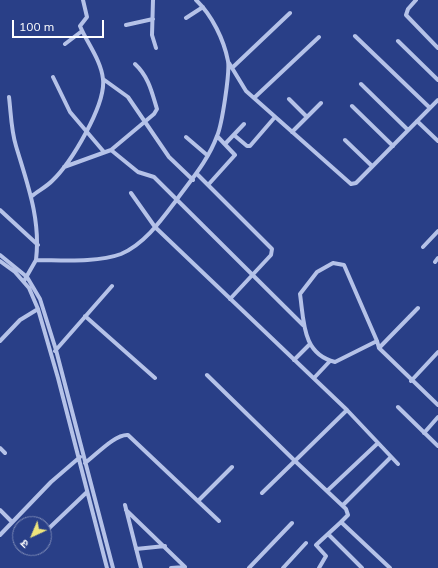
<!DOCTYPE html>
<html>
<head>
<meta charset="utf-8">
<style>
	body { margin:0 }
	#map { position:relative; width:438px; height:568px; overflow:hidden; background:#293f87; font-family:Mulish,"Noto Sans Devanagari",sans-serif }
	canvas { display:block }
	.north { position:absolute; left:12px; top:516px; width:40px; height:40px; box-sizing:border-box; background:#293f87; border:1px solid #7f8cb7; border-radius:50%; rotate:224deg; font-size:11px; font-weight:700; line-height:16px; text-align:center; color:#fff }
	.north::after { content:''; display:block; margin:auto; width:14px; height:18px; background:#efe57c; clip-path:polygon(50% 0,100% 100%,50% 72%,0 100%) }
	.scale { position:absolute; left:12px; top:20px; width:92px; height:18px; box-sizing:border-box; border:2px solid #fff; border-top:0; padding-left:5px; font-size:12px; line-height:14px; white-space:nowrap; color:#fff; -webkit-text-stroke:3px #293f87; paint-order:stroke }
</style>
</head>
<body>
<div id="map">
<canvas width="438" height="568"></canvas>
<div class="north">उ</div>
<div class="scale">100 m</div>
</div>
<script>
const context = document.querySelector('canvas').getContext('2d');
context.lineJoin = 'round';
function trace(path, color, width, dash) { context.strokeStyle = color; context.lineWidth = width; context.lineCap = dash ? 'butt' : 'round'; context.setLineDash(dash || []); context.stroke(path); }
const street = new Path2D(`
	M 153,0 L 152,35 L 156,48
	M 416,0 L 408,9 L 406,15 L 438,48
	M 186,18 L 203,7
	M 126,25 L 153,19
	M 355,36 L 430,108
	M 398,41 L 438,80
	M 65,44 L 82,31
	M 229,63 L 246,91 L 351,184 L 356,183 L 438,100
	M 232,68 L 290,13
	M 53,77 L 70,112 L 104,152
	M 103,79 L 128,97 L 169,157 L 193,180
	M 361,84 L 408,130
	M 9,97 C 11,113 11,130 16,146 C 27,183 41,219 36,260
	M 254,98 L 319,37
	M 289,99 L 307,117
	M 352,106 L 393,146
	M 417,121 L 438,141
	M 292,132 L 321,103
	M 234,135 L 247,146 L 250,146 L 275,117
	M 186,137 L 207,155
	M 345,140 L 372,166
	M 225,144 L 244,124
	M 111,150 L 138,172 L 154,177 L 303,325
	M 64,167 L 111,150 L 154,114 L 157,109 C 152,93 149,77 135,64
	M 197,174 L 272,249 L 271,255 L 230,299
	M 208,185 L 235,155 L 217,136
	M 131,193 L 155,227 L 347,410 L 398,464
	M 32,196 C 38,191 46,187 52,181 C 71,163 106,105 103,79 C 101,60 87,43 80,26 L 87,17 L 83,0
	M 0,210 L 38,245
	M 423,247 L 438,231
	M 0,255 L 27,277 L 40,299 L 56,350 L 113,568
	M 0,261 L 15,272 L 29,288 L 38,309 L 58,378 L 107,568
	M 435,262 L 438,258
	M 24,281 L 36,260 C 61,260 97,263 121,254 C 144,244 160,222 175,202 C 190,181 208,161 217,136 C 222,125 230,72 228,61 C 224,40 212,15 196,0
	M 85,316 L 155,378
	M 0,341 L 20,320 L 38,309
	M 377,341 L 335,362 C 302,354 304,321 300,294 L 317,272 L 333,263 L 344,265 L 377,341 L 379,348 L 438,405
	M 379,348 L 418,308
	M 55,351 L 112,286
	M 294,360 L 310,344
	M 207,375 L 295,461 L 346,509 L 348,515 L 341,522
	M 314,378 L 330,361
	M 411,381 L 438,352
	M 398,407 L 438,446
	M 424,433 L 438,417
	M 0,448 L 5,453
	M 85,463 C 96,455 115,434 128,435 L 219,521
	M 327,491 L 378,443
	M 262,493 L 347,410
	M 198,501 L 232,467
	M 125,505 L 141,568
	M 343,505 L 391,457
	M 0,510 L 12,522
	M 126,510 L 185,567
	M 44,533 L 87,492
	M 328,534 L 362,568
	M 0,535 L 51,482 L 80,457
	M 136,549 L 165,546
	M 171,568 L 185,567
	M 249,568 L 292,523
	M 283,568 L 306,543
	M 319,568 L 326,556 L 316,545 L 341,522 L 390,568`);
trace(street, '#b5c2e8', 4);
</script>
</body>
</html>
